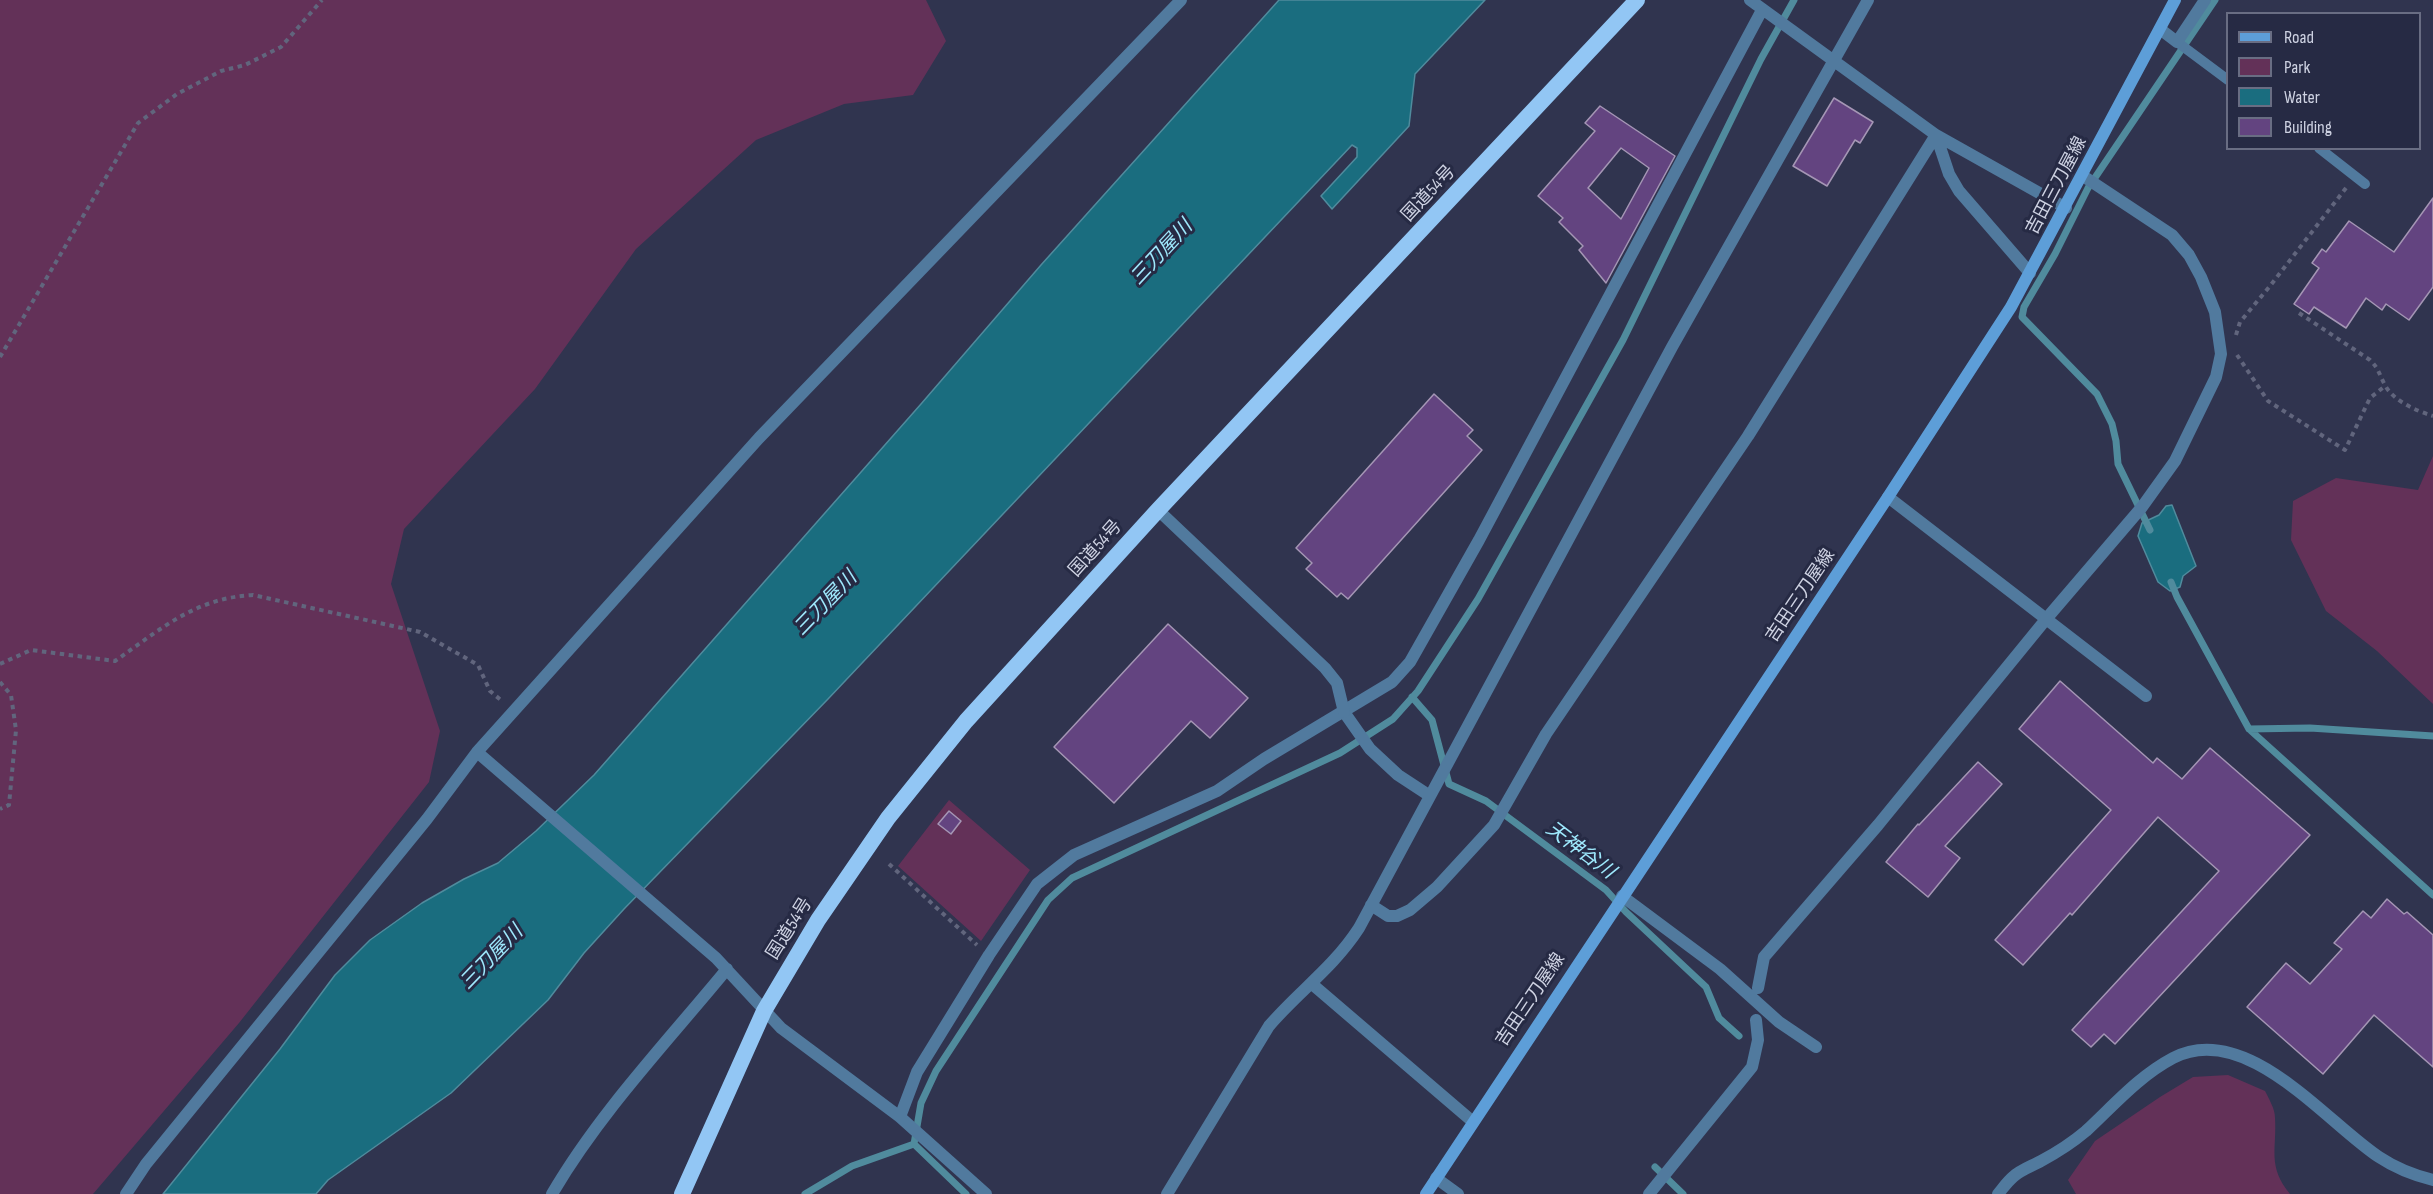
<!DOCTYPE html>
<html>
<head>
<meta charset="utf-8">
<style>
	body { margin:0 }
	#map { position:relative; width:2433px; height:1194px; overflow:hidden; background:#30344f; font-family:"Sofia Sans Condensed",sans-serif }
	canvas { display:block }
	.legend { position:absolute; left:2226px; top:12px; width:195px; height:138px; box-sizing:border-box; background:#262a44; border:2px solid #696d83; margin:0; padding:8px 10px; list-style:none; font-size:18px; color:#ced2e2 }
	.legend li { display:flex; align-items:center; gap:12px; height:30px }
	.legend b { width:30px; border:2px solid #696d83 }
</style>
</head>
<body>
<div id="map">
<canvas width="2433" height="1194"></canvas>
<ul class="legend">
<li><b style="height:8px;background:#5d9ed8"></b>Road</li>
<li><b style="height:16px;background:#633158"></b>Park</li>
<li><b style="height:16px;background:#1a6d7f"></b>Water</li>
<li><b style="height:16px;background:#634480"></b>Building</li>
</ul>
</div>
<script>
const context = document.querySelector('canvas').getContext('2d');
context.lineJoin = 'round';
function fill(path, color) { context.fillStyle = color; context.fill(path, 'evenodd'); }
function trace(path, color, width, dash) { context.strokeStyle = color; context.lineWidth = width; context.lineCap = dash ? 'butt' : 'round'; context.setLineDash(dash || []); context.stroke(path); }
function drawText(font, color, halo, rows, align = 'center') {
  context.font = font + ' "Sofia Sans Condensed","Noto Sans JP",sans-serif'; context.lineWidth = 6; context.setLineDash([]); context.textBaseline = 'middle'; context.strokeStyle = halo; context.fillStyle = color; for (const [text, x, y, turn = 0] of rows) {
    context.save(); context.translate(x, y); context.rotate((+turn || 0) * Math.PI / 180); context.textAlign = isNaN(turn) ? turn : align; if (halo) context.strokeText(text, 0, 0); context.fillText(text, 0, 0); context.restore();
  }
}
const green = new Path2D(`
	M 0,0 L 926,0 L 946,41 L 913,95 L 844,104 L 756,140 L 636,249 L 535,389 L 404,529 L 391,584 L 440,731 L 429,782 L 239,1023 L 93,1194 L 0,1194 Z
	M 2433,456 L 2433,704 L 2377,651 L 2326,611 L 2291,540 L 2293,501 L 2336,478 L 2418,490 Z
	M 949,800 L 1030,870 L 981,941 L 898,866 Z
	M 2228,1075 L 2265,1091 C 2269,1099 2275,1109 2275,1118 C 2277,1149 2267,1166 2290,1194 L 2076,1194 L 2068,1180 L 2095,1141 L 2160,1097 L 2193,1077 Z`);
const water = new Path2D(`
	M 1279,0 L 1485,0 L 1415,74 L 1409,126 L 1332,209 L 1321,196 L 1357,157 L 1357,148 L 1352,145 L 828,699 L 624,909 L 584,953 L 548,1000 L 451,1093 L 328,1180 L 316,1194 L 163,1194 L 280,1049 L 335,975 L 370,940 L 422,903 L 464,879 L 498,863 L 536,831 L 594,775 L 921,404 L 1041,265 Z
	M 2172,505 L 2196,566 L 2183,576 L 2180,587 L 2170,591 L 2158,582 L 2138,536 L 2142,523 L 2159,515 L 2166,506 Z`);
const stream = new Path2D(`
	M 2150,530 L 2118,464 L 2116,441 L 2112,424 L 2097,394 L 2022,317 L 2024,307 L 2055,254 L 2088,188 L 2215,0
	M 2171,582 L 2177,597 L 2249,729 L 2433,895
	M 1412,697 L 1432,720 L 1449,784 L 1486,801 L 1606,890 L 1626,912 L 1706,987 L 1719,1018 L 1739,1036
	M 2249,729 L 2310,728 L 2433,736
	M 914,1144 L 921,1103 L 936,1071 L 1048,900 L 1072,878 L 1340,753 L 1393,719 L 1418,691 L 1478,599 L 1623,340 L 1761,59 L 1794,0
	M 914,1144 L 966,1194
	M 1655,1167 L 1683,1194
	M 805,1194 L 852,1166 L 914,1144`);
const building = new Path2D(`
	M 1834,98 L 1873,122 L 1860,143 L 1855,140 L 1827,186 L 1793,166 Z
	M 1600,106 L 1675,156 L 1606,283 L 1579,250 L 1583,246 L 1559,222 L 1563,218 L 1538,196 L 1595,131 L 1585,123 ZM 1621,148 L 1649,168 L 1621,219 L 1588,188 Z
	M 2433,198 L 2433,287 L 2409,320 L 2386,304 L 2382,310 L 2366,298 L 2346,328 L 2314,307 L 2309,314 L 2294,304 L 2319,268 L 2312,263 L 2322,249 L 2326,252 L 2349,221 L 2394,252 Z
	M 1434,394 L 1473,430 L 1467,436 L 1482,450 L 1348,599 L 1341,593 L 1337,597 L 1306,569 L 1312,563 L 1296,548 Z
	M 1168,624 L 1248,698 L 1210,738 L 1191,721 L 1114,803 L 1054,747 Z
	M 2060,681 L 2153,763 L 2157,758 L 2182,779 L 2210,748 L 2310,835 L 2115,1044 L 2104,1034 L 2091,1047 L 2072,1030 L 2219,871 L 2158,817 L 2072,915 L 2070,913 L 2023,965 L 1995,940 L 2111,810 L 2019,729 Z
	M 1978,762 L 2002,784 L 1945,846 L 1960,858 L 1928,897 L 1886,862 L 1918,824 L 1919,825 Z
	M 949,811 L 961,821 L 951,834 L 938,824 Z
	M 2387,899 L 2404,914 L 2407,912 L 2433,935 L 2433,1067 L 2374,1015 L 2323,1074 L 2247,1007 L 2286,963 L 2310,984 L 2342,949 L 2334,943 L 2363,911 L 2371,918 Z`);
const path = new Path2D(`
	M 2299,313 L 2370,360 C 2379,369 2379,374 2385,385 C 2393,401 2417,411 2433,416
	M 2236,335 L 2240,322 L 2270,286 L 2346,188
	M 2237,355 L 2268,401 L 2345,450 L 2370,398 L 2385,386
	M 0,357 L 138,123 L 177,94 L 221,71 L 245,65 L 281,47 L 322,0
	M 0,664 L 31,650 L 115,661 C 161,629 195,598 253,595 L 420,632 L 478,665 L 490,691 L 502,701
	M 0,682 L 11,695 L 16,730 L 9,805 L 0,809
	M 889,864 L 977,945`);
const service = new Path2D(`
	M 2177,42 L 2228,80
	M 2319,148 L 2365,184`);
const minor = new Path2D(`
	M 1750,0 L 1936,135 L 2066,208
	M 2160,29 L 2177,42 L 2205,0
	M 1936,135 L 1949,174 L 1959,191 L 2030,273
	M 1888,497 L 2146,696
	M 1344,712 L 1370,749 L 1398,775 L 1430,796
	M 477,752 L 716,958 L 781,1028 L 900,1117 L 986,1194
	M 1622,896 L 1720,969 L 1779,1022 L 1816,1047
	M 1371,905 L 1388,916 L 1397,916 L 1410,910 L 1437,887 L 1494,825 L 1546,734 L 1748,436 L 1936,135
	M 1312,984 L 1472,1121
	M 1758,988 L 1764,957 L 1878,825 L 2047,618 L 2142,507 L 2175,461 L 2216,377 L 2221,354 L 2215,312 L 2201,277 L 2189,255 L 2172,235 L 2083,176
	M 900,1117 L 917,1072 L 989,955 L 1037,884 L 1074,855 L 1217,791 L 1264,759 L 1392,682 L 1410,662 L 1479,540 L 1762,10
	M 1436,1178 L 1458,1194
	M 126,1194 L 146,1164 L 427,819 L 477,752 L 759,438 L 1181,0
	M 552,1194 C 600,1112 667,1042 727,969
	M 1167,1194 L 1269,1026 C 1299,991 1333,968 1359,928 L 1672,347 L 1868,0
	M 1649,1194 L 1752,1067 L 1758,1040 L 1756,1020
	M 1998,1194 C 2003,1188 2008,1181 2013,1177 C 2020,1170 2032,1166 2041,1161 C 2056,1153 2073,1142 2086,1131 C 2114,1105 2139,1076 2173,1058 C 2246,1020 2326,1122 2379,1157 C 2397,1169 2413,1175 2433,1180`);
const tertiary = new Path2D(`
	M 1158,510 L 1325,668 L 1337,683 L 1344,712`);
const secondary = new Path2D(`
	M 1426,1194 L 1888,497 L 2011,307 L 2175,0`);
const trunk = new Path2D(`
	M 682,1194 L 764,1011 L 818,920 L 888,818 L 966,721 L 1158,510 L 1637,0`);
const streetNames = [
	["吉田三刀屋線",2057,186,-62],
	["国道54号",1429,194,-47],
	["国道54号",1096,549,-48],
	["吉田三刀屋線",1801,596,-56],
	["国道54号",790,929,-58],
	["吉田三刀屋線",1531,1000,-56]
];
const waterNames = [
	["三刀屋川",1162,253,-47],
	["三刀屋川",826,604,-46],
	["天神谷川",1580,851,37],
	["三刀屋川",492,958,-46]
];
fill(green, '#633158');
fill(water, '#1a6d7f');
trace(water, '#508b9d', 1.5);
trace(stream, '#508b9d', 7);
fill(building, '#634480');
trace(building, '#a596b5', 1.5);
trace(path, '#61657d', 4, [4.5, 4.5]);
trace(service, '#517a9e', 10);
trace(minor, '#517a9e', 12);
trace(tertiary, '#517a9e', 12);
trace(secondary, '#5d9ed8', 12);
trace(trunk, '#92c6f4', 16);
drawText('18px', '#ced2e2', '#262a44', streetNames);
drawText('italic 20px', '#9ee8fc', '#262a44', waterNames);
</script>
</body>
</html>
